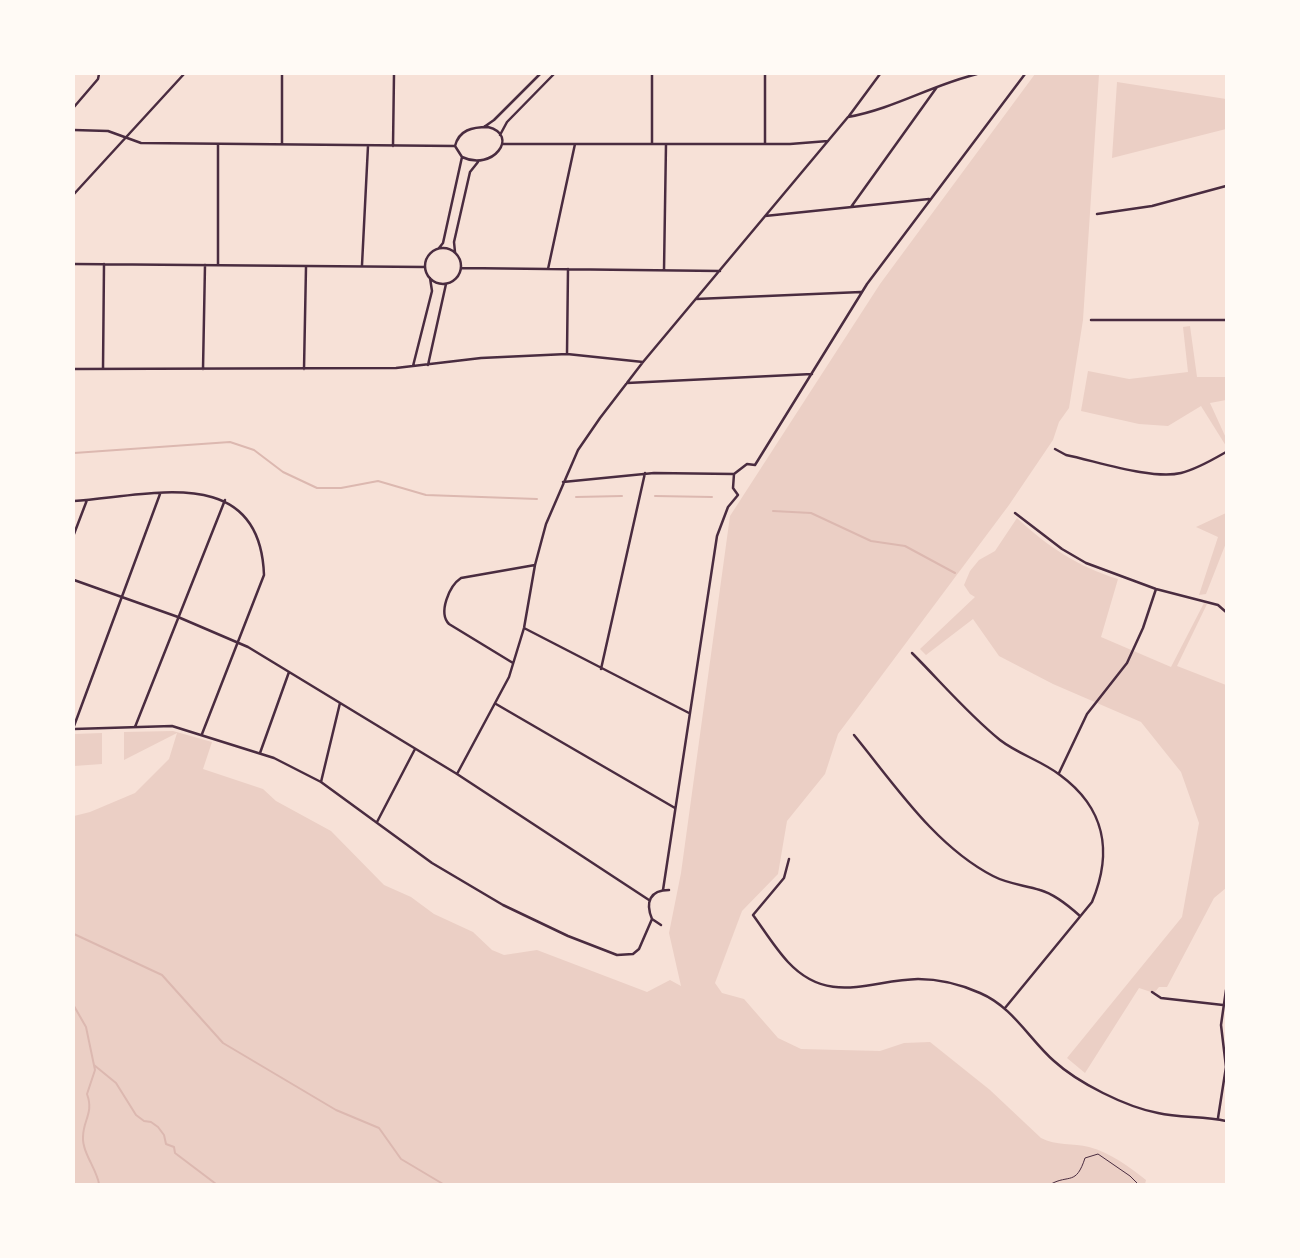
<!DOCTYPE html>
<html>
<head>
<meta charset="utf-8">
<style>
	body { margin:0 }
	#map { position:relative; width:1300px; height:1258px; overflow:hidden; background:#f7e1d7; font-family:Barlow,sans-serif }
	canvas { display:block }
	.frame { position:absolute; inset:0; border:75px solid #fffaf5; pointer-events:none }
</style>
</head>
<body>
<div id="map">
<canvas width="1300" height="1258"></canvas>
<div class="frame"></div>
</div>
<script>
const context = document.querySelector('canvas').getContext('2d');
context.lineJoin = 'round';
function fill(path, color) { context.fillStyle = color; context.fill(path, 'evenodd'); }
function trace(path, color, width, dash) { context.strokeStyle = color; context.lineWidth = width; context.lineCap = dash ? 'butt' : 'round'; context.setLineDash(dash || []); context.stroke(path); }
const green = new Path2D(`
	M 1035,74 L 1099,74 L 1083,320 L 1069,408 L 1059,422 L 1053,440 L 1009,505 L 838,734 L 825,774 L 787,821 L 778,874 L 742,911 L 715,983 L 722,993 L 744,999 L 778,1038 L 801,1049 L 880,1051 L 904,1043 L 930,1042 L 990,1090 L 1041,1138 C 1056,1146 1073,1143 1089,1147 C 1111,1153 1128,1166 1146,1180 L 1145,1184 L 74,1184 L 74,816 L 90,812 L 135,793 L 169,759 L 177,733 L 124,760 L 124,732 L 173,731 L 212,742 L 203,769 L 263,789 L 276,801 L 331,831 L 384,885 L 411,897 L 434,914 L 473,932 L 492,950 L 504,955 L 537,950 L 647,992 L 670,980 L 681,986 L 669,933 L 681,873 L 730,516 L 880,284 Z
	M 1117,82 L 1226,99 L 1226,129 L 1112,158 Z
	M 1190,326 L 1197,377 L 1226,377 L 1226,400 L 1210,403 L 1226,438 L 1226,446 L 1201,406 L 1168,426 L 1139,424 L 1081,411 L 1088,371 L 1129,379 L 1188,372 L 1183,327 Z
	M 1226,513 L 1226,543 L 1206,594 L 1199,595 L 1218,537 L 1196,527 Z
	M 1017,518 C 1047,546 1078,567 1118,579 L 1101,637 L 1171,667 L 1204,603 L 1207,604 L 1177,666 L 1226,685 L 1226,888 L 1214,898 L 1167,987 L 1159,987 L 1154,993 L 1139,988 L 1085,1073 L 1067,1058 L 1182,917 L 1199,823 L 1181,772 L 1141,722 L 1053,684 L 999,656 L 973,619 L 926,655 L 920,649 L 975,597 L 970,594 L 964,585 L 970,571 L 979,560 L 995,551 Z
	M 102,733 L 102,764 L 74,766 L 74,734 Z`);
const stream = new Path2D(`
	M 74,453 L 230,442 L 254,450 L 283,472 L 317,488 L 341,488 L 378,481 L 426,495 L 537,499
	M 655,496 L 712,497
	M 576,497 L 622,496
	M 773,511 L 811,513 L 871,541 L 905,546 L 955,573
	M 74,934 L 162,975 L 223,1043 L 336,1110 L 379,1128 L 401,1159 L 443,1184
	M 74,1006 L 86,1027 L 95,1070 L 87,1094 C 94,1113 83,1120 83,1137 C 82,1152 97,1170 99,1184
	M 94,1065 L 116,1083 L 136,1115 L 144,1121 L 151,1122 L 158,1127 L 164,1135 L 166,1144 L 174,1147 L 175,1153 L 216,1184`);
const path = new Path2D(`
	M 1051,1184 C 1069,1174 1076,1186 1085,1158 L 1098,1154 L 1130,1176 L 1138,1184`);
const minor = new Path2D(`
	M 282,74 L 282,144
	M 74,107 L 98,79 L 99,74
	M 849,116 L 880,74
	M 484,127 L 494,120 L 540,74
	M 488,127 C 520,135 493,172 462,157 L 455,146 C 459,130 472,127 488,127 Z
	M 74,130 L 108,131 L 141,143 L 455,146
	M 500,135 L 507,122 L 554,74
	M 218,144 L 218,265
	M 502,144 L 790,144 L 828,141
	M 652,144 L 652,74
	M 765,144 L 765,74
	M 393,146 L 394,74
	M 74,194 L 184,74
	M 851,207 L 937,87
	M 1097,214 L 1152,206 L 1226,186
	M 765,216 L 929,199
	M 439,248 L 443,243 L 462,157
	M425 266a18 18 0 1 1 36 0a18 18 0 1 1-36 0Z
	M 455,252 L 454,242 L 470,172 L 478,162
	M 74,264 L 425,267
	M 362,265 L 368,146
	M 461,268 L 720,271
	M 548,269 L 575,144
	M 664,270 L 666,144
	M 696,299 L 861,292
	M 1091,320 L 1226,320
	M 567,354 L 568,269
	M 428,365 L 446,284
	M 413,366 L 432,291 L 430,278
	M 74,369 L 396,368 L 481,358 L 567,354 L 643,362
	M 103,369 L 104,264
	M 203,369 L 205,265
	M 304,369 L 306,267
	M 627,383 L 812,374
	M 1055,449 L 1066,455 C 1096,461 1152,480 1181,473 C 1197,469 1212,460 1226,452
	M 563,482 L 654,473 L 734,474
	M 74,501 C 149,496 260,462 264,575 L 202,734
	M 1015,513 L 1062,549 L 1086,563 L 1156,589 L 1218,605 L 1226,612
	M 74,534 L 87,500
	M 74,580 L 178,617 L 248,647 L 457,774 L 649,900
	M 524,628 L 689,713
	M 912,653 C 941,682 968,714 1000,740 C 1018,754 1042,761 1060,775 C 1105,808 1113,852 1092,902 L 1005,1008
	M 513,663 L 449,624 C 438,613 449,586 461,578 L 535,565
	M 601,669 L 645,473
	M 496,704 L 675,808
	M 74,726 L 160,494
	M 135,727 L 225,500
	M 74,729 L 172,726 L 274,758 L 321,782 L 432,863 L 503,905 L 568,936 L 617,955 L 633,954 L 639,949 L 652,919
	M 854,735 C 895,785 935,846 993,876 C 1008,884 1024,885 1040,890 C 1054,894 1069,906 1080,916
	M 260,753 L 289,672
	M 1059,773 L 1087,714 L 1127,663 L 1143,628 L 1156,589
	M 457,774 L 509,677 L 524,628 L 535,565 L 546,524 L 578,450 L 600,418 L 643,362 L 848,117 C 893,109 932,85 977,74
	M 321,782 L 340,703
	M 377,822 L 415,749
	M 789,859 L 784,878 L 753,915 C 764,930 775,948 788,962 C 829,1006 870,980 918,979 C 939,979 962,985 980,993 C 1013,1007 1029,1039 1054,1061 C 1078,1083 1126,1107 1158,1113 C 1180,1118 1204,1116 1226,1121
	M 663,890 L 717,536 L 728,507 L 738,495 L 733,488 L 734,474 L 747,464 L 755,465 L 867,284 L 1025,74
	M 661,925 L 652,919 C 645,902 650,890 669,890
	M 1152,992 L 1161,998 L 1223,1005
	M 1218,1118 L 1226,1067 L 1221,1025 L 1226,990`);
fill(green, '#ebcfc5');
trace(stream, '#dcb8b0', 2);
trace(path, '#4a2c40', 1);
trace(minor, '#4a2c40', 2.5);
</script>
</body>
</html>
